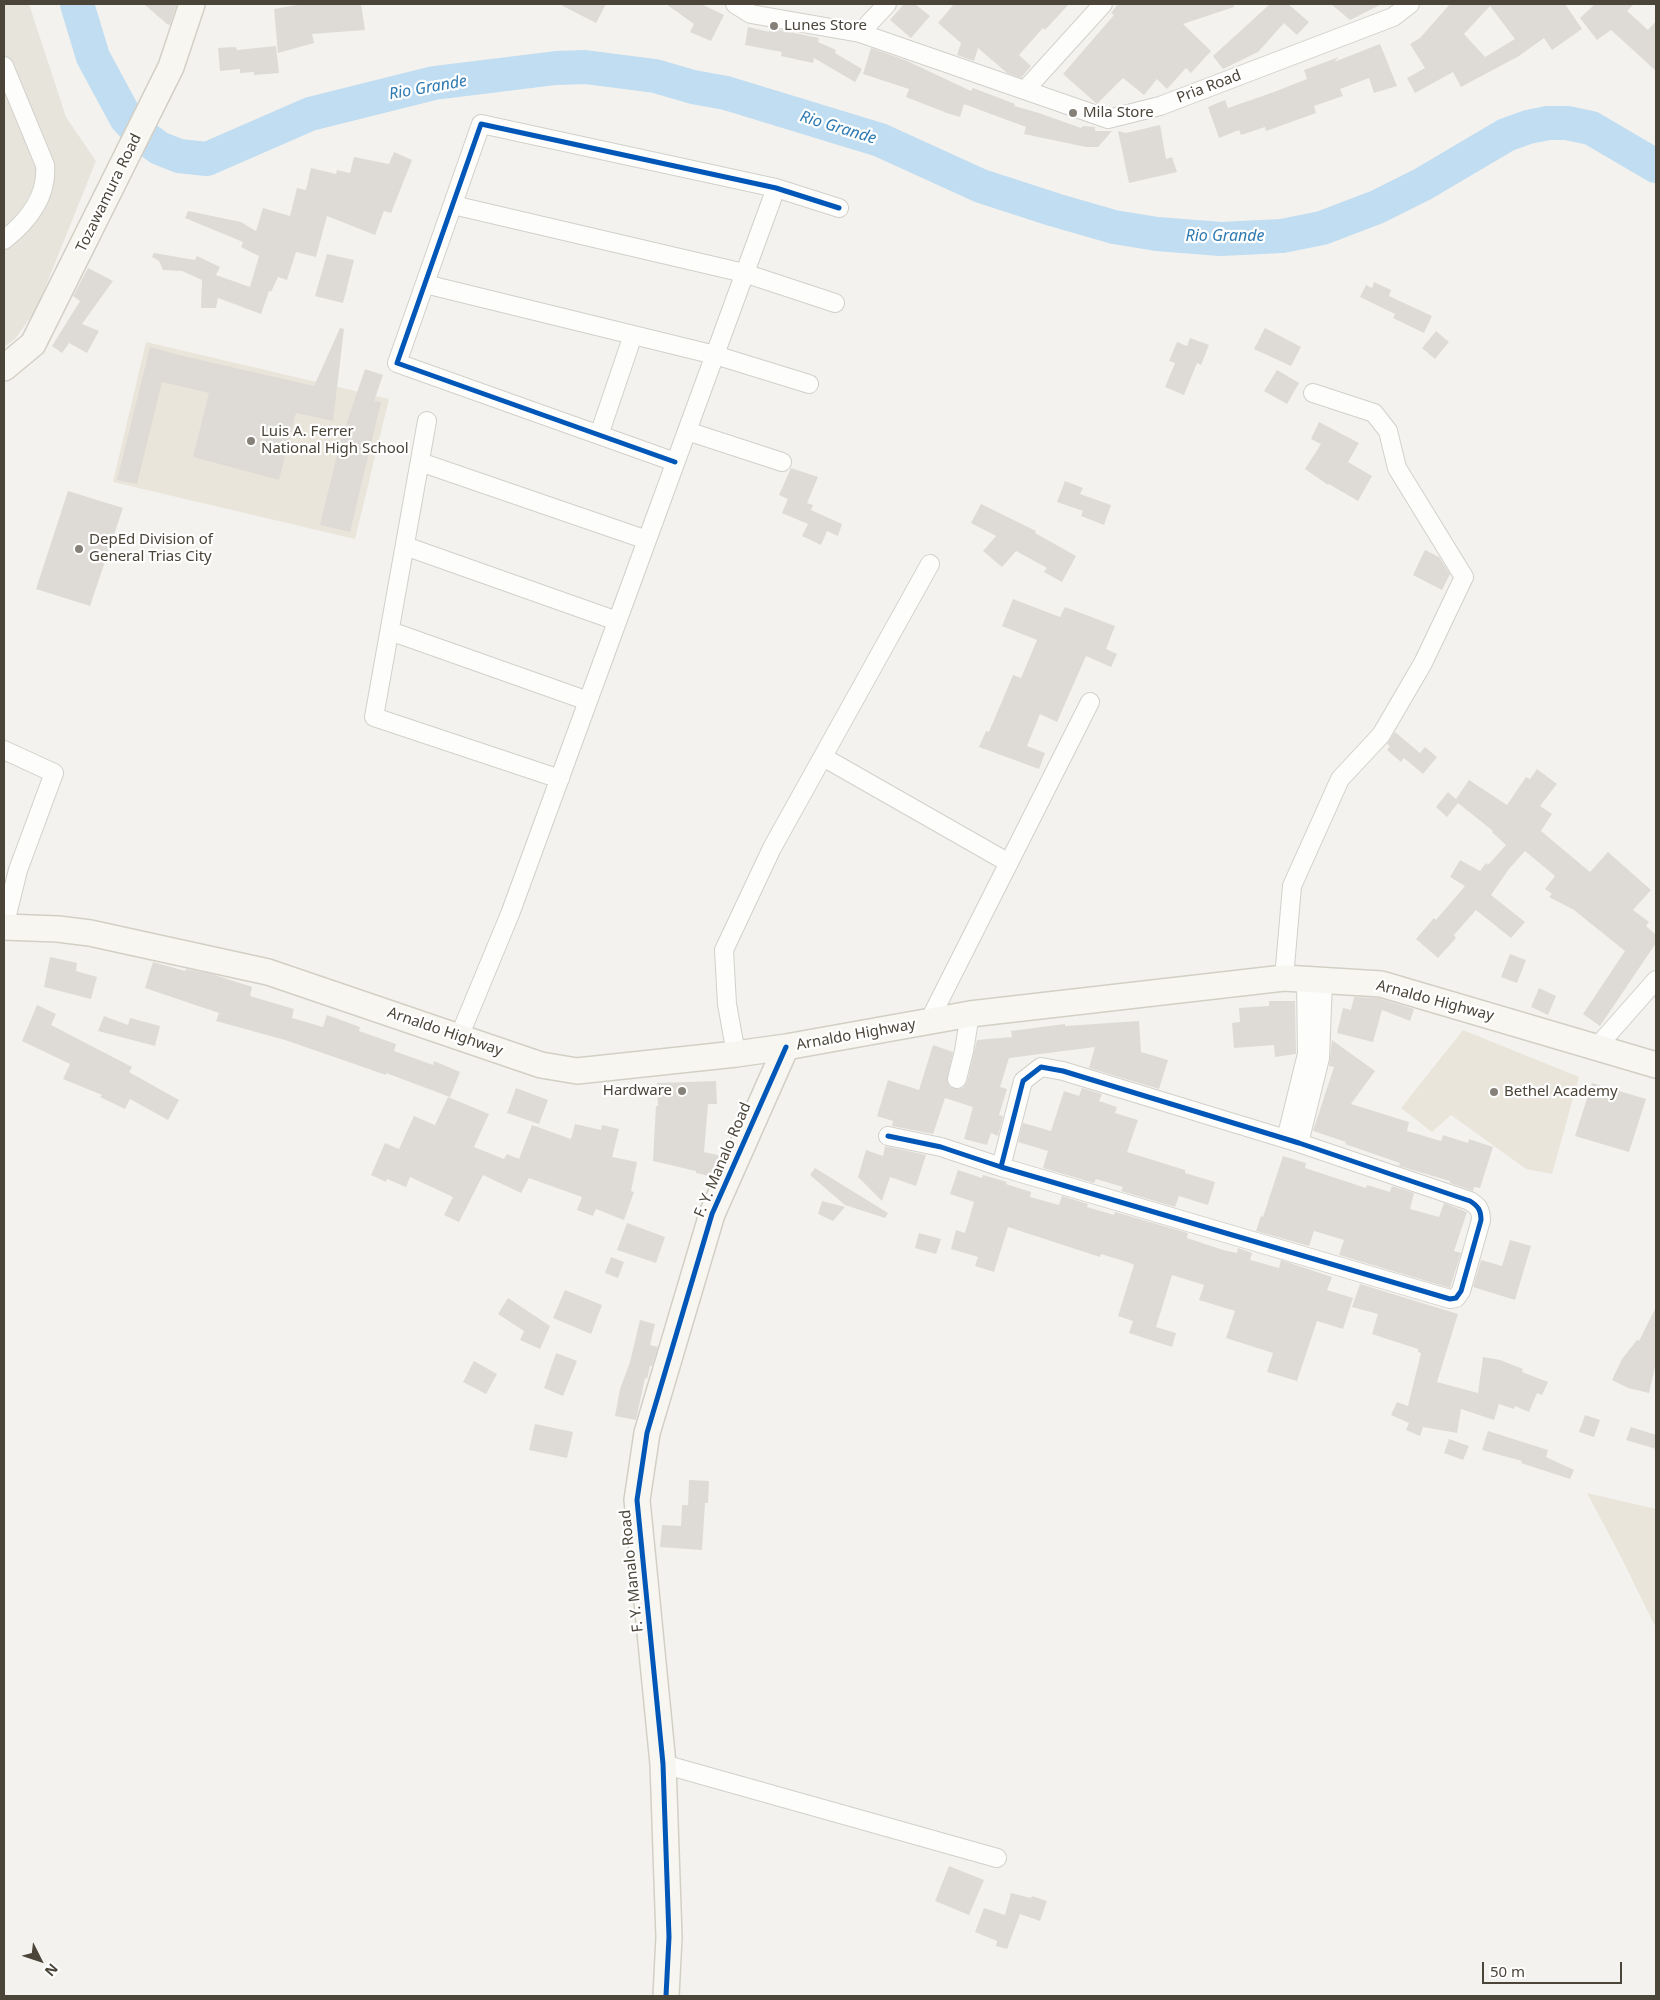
<!DOCTYPE html>
<html>
<head>
<meta charset="utf-8">
<style>
	body { margin:0 }
	#map { position:relative; width:1660px; height:2000px; overflow:hidden; background:#f4f2ee; font-family:"Noto Sans",sans-serif }
	canvas { display:block }
	.frame { position:absolute; inset:0; border:5px solid #4b4439; pointer-events:none }
	.north { position:absolute; left:15px; top:1935px; width:50px; height:50px; -webkit-text-stroke:4px #fff; paint-order:stroke; rotate:131deg; font-size:14px; font-weight:700; line-height:20px; text-align:center; color:#4b4439 }
	.north::after { content:''; display:block; margin:auto; width:18px; height:22px; background:#4b4439; clip-path:polygon(50% 0,100% 100%,50% 72%,0 100%) }
	.scale { position:absolute; left:1482px; top:1962px; width:140px; height:22px; box-sizing:border-box; border:2px solid #4b4439; border-top:0; padding-left:6px; font-size:15px; line-height:18px; white-space:nowrap; color:#4b4439; -webkit-text-stroke:4px #fff; paint-order:stroke }
</style>
</head>
<body>
<div id="map">
<canvas width="1660" height="2000"></canvas>
<div class="frame"></div>
<div class="north">N</div>
<div class="scale">50 m</div>
</div>
<script>
const context = document.querySelector('canvas').getContext('2d');
context.lineJoin = 'round';
function fill(path, color) { context.fillStyle = color; context.fill(path, 'evenodd'); }
function trace(path, color, width, dash) { context.strokeStyle = color; context.lineWidth = width; context.lineCap = dash ? 'butt' : 'round'; context.setLineDash(dash || []); context.stroke(path); }
function drawText(font, color, halo, rows, align = 'center') {
  context.font = font + ' "Noto Sans",sans-serif'; context.lineWidth = 4.5; context.setLineDash([]); context.textBaseline = 'middle'; context.strokeStyle = halo; context.fillStyle = color; for (const [text, x, y, turn = 0] of rows) {
    context.save(); context.translate(x, y); context.rotate((+turn || 0) * Math.PI / 180); context.textAlign = isNaN(turn) ? turn : align; if (halo) context.strokeText(text, 0, 0); context.fillText(text, 0, 0); context.restore();
  }
}
const residential = new Path2D(`
	M 4,4 L 29,4 L 66,117 L 96,161 L 37,308 L 15,339 L 4,347 Z`);
const education = new Path2D(`
	M 146,342 L 389,399 L 355,539 L 113,482 Z
	M 1463,1030 L 1579,1077 L 1552,1174 L 1526,1169 L 1451,1115 L 1432,1132 L 1401,1108 Z
	M 1587,1493 L 1656,1509 L 1656,1628 L 1620,1555 Z`);
const river = new Path2D(`
	M 77,4 L 93,57 L 126,118 L 143,136 L 159,148 L 179,156 L 207,159 L 310,114 L 434,83 L 556,68 L 585,67 L 655,76 L 693,87 L 726,93 L 880,140 L 981,186 L 1055,210 L 1114,227 L 1157,234 L 1221,239 L 1282,236 L 1322,228 L 1377,207 L 1423,184 L 1506,135 L 1528,127 L 1548,123 L 1567,123 L 1591,128 L 1656,166`);
const building = new Path2D(`
	M 144,4 L 177,4 L 170,25 L 167,24 Z
	M 303,4 L 361,4 L 365,30 L 312,34 L 314,43 L 278,53 L 274,9 Z
	M 559,4 L 606,4 L 596,23 Z
	M 666,4 L 701,4 L 724,15 L 711,41 L 690,32 L 694,24 Z
	M 904,4 L 915,4 L 930,16 L 911,38 L 890,20 Z
	M 954,4 L 1069,4 L 1045,30 L 1043,28 L 1019,55 L 1031,66 L 1021,78 L 1007,73 L 978,48 L 974,61 L 957,55 L 961,43 L 938,23 Z
	M 1118,4 L 1234,4 L 1234,7 L 1183,24 L 1211,51 L 1191,73 L 1186,68 L 1167,89 L 1157,79 L 1144,95 L 1123,78 L 1097,104 L 1063,74 L 1114,15 L 1111,13 Z
	M 1270,4 L 1288,4 L 1309,22 L 1297,35 L 1284,23 L 1258,52 L 1223,69 L 1213,56 Z
	M 1331,4 L 1382,4 L 1350,20 Z
	M 1450,4 L 1565,4 L 1582,29 L 1552,50 L 1544,38 L 1519,56 L 1461,87 L 1453,72 L 1415,93 L 1407,78 L 1425,68 L 1410,44 L 1420,38 ZM 1490,6 L 1515,39 L 1485,57 L 1464,34 Z
	M 1595,4 L 1634,4 L 1627,11 L 1648,30 L 1656,21 L 1656,71 L 1611,30 L 1597,40 L 1580,18 Z
	M 748,27 L 769,32 L 770,28 L 819,38 L 818,42 L 836,50 L 835,53 L 862,69 L 855,82 L 814,58 L 813,63 L 781,56 L 782,52 L 745,45 Z
	M 1380,44 L 1397,86 L 1374,93 L 1369,78 L 1340,89 L 1343,96 L 1314,106 L 1316,113 L 1266,131 L 1265,127 L 1241,135 L 1239,130 L 1219,138 L 1208,107 L 1225,100 L 1228,108 L 1274,92 L 1307,79 L 1304,70 L 1339,57 L 1334,62 Z
	M 276,46 L 279,73 L 254,75 L 254,72 L 240,73 L 240,69 L 220,71 L 218,48 L 236,47 L 237,50 Z
	M 871,48 L 905,60 L 971,91 L 973,88 L 1015,104 L 1014,106 L 1039,113 L 1081,128 L 1083,126 L 1095,127 L 1095,131 L 1112,131 L 1098,147 L 1086,147 L 1024,134 L 1026,127 L 964,104 L 960,117 L 947,113 L 906,97 L 909,89 L 863,74 Z
	M 1160,125 L 1166,159 L 1172,157 L 1177,172 L 1129,183 L 1118,131 L 1126,133 Z
	M 394,152 L 412,160 L 391,213 L 384,211 L 375,235 L 327,216 L 316,257 L 296,252 L 287,280 L 278,277 L 271,292 L 269,291 L 261,314 L 218,298 L 216,308 L 201,308 L 202,280 L 182,271 L 163,270 L 159,261 L 152,257 L 154,253 L 195,260 L 197,256 L 220,267 L 216,275 L 250,287 L 259,256 L 241,247 L 243,242 L 185,218 L 188,211 L 241,222 L 256,231 L 263,208 L 290,216 L 297,188 L 306,190 L 311,168 L 336,174 L 337,170 L 350,173 L 354,157 L 389,164 Z
	M 327,254 L 354,260 L 343,303 L 315,296 Z
	M 88,268 L 113,281 L 82,324 L 99,331 L 87,353 L 69,343 L 62,353 L 52,346 L 80,301 L 73,296 Z
	M 1374,282 L 1391,290 L 1389,296 L 1432,316 L 1424,333 L 1393,318 L 1395,314 L 1360,297 L 1366,285 L 1372,288 Z
	M 340,328 L 344,329 L 333,421 L 296,413 L 279,480 L 193,457 L 209,393 L 162,382 L 137,484 L 117,480 L 150,347 L 179,355 L 314,386 Z
	M 1265,328 L 1301,347 L 1291,366 L 1254,349 Z
	M 1436,331 L 1449,342 L 1435,359 L 1422,348 Z
	M 1190,338 L 1209,345 L 1201,365 L 1197,363 L 1184,395 L 1165,387 L 1175,363 L 1169,361 L 1177,342 L 1187,346 Z
	M 365,369 L 383,375 L 374,401 L 381,402 L 350,532 L 320,525 L 340,443 Z
	M 1277,370 L 1299,383 L 1287,404 L 1264,391 Z
	M 1319,422 L 1359,443 L 1348,462 L 1372,476 L 1358,501 L 1329,484 L 1328,485 L 1305,469 L 1321,444 L 1311,439 Z
	M 791,468 L 818,477 L 807,503 L 813,505 L 811,510 L 842,524 L 838,536 L 827,531 L 821,545 L 802,536 L 808,524 L 782,513 L 788,499 L 779,495 Z
	M 1065,481 L 1083,488 L 1080,494 L 1111,505 L 1104,525 L 1081,516 L 1083,511 L 1057,502 Z
	M 68,491 L 123,508 L 90,606 L 36,589 Z
	M 981,504 L 1036,531 L 1035,533 L 1076,556 L 1062,582 L 1044,572 L 1047,568 L 1016,551 L 1002,567 L 983,551 L 996,536 L 971,523 Z
	M 1425,550 L 1439,557 L 1450,574 L 1442,590 L 1413,575 Z
	M 1013,599 L 1060,617 L 1065,607 L 1115,626 L 1106,649 L 1117,654 L 1111,667 L 1086,656 L 1057,722 L 1040,714 L 1027,746 L 1045,753 L 1039,769 L 979,747 L 986,731 L 989,732 L 1013,675 L 1021,678 L 1037,640 L 1002,626 Z
	M 1395,732 L 1420,753 L 1425,747 L 1437,757 L 1423,774 L 1404,758 L 1401,762 L 1387,750 L 1390,746 L 1387,744 Z
	M 1537,769 L 1557,784 L 1540,806 L 1552,814 L 1541,831 L 1590,872 L 1608,852 L 1651,890 L 1633,910 L 1649,922 L 1646,926 L 1656,935 L 1656,943 L 1600,1026 L 1583,1014 L 1625,951 L 1574,910 L 1549,897 L 1552,894 L 1545,889 L 1555,876 L 1525,851 L 1509,869 L 1491,895 L 1525,922 L 1511,938 L 1476,910 L 1454,935 L 1456,938 L 1438,958 L 1416,939 L 1434,918 L 1436,920 L 1465,886 L 1450,877 L 1460,860 L 1480,871 L 1486,863 L 1488,865 L 1506,845 L 1492,832 L 1493,831 L 1458,803 L 1447,817 L 1436,807 L 1448,792 L 1456,799 L 1469,780 L 1507,805 L 1526,777 L 1530,779 Z
	M 1510,954 L 1526,960 L 1517,983 L 1501,977 Z
	M 50,957 L 77,963 L 76,971 L 97,977 L 91,999 L 44,987 Z
	M 153,962 L 185,971 L 186,969 L 212,974 L 252,987 L 250,996 L 294,1009 L 292,1018 L 323,1027 L 327,1015 L 360,1027 L 359,1031 L 396,1044 L 394,1051 L 433,1065 L 434,1061 L 460,1072 L 450,1097 L 386,1073 L 386,1075 L 285,1040 L 216,1021 L 219,1013 L 145,988 Z
	M 1539,988 L 1556,996 L 1548,1015 L 1531,1007 Z
	M 1354,997 L 1378,998 L 1414,1009 L 1410,1021 L 1382,1010 L 1373,1042 L 1337,1033 L 1343,1008 L 1351,1010 Z
	M 1269,1001 L 1295,1001 L 1296,1054 L 1275,1057 L 1274,1045 L 1234,1048 L 1232,1023 L 1240,1022 L 1239,1008 L 1269,1006 Z
	M 37,1005 L 56,1014 L 51,1025 L 132,1067 L 129,1072 L 179,1100 L 168,1120 L 130,1099 L 125,1109 L 100,1097 L 102,1095 L 63,1079 L 70,1064 L 22,1041 Z
	M 104,1016 L 128,1025 L 130,1018 L 160,1026 L 155,1046 L 98,1031 Z
	M 1139,1021 L 1141,1052 L 1168,1060 L 1159,1089 L 1089,1068 L 1095,1047 L 1009,1058 L 1000,1087 L 1007,1089 L 999,1115 L 1003,1116 L 998,1136 L 991,1133 L 987,1145 L 964,1139 L 973,1107 L 945,1098 L 933,1134 L 892,1126 L 893,1121 L 877,1116 L 888,1080 L 919,1090 L 933,1045 L 953,1052 L 947,1081 L 950,1087 L 959,1089 L 964,1087 L 967,1082 L 977,1040 L 1012,1037 L 1011,1031 L 1065,1024 L 1065,1026 Z
	M 1332,1040 L 1375,1071 L 1351,1104 L 1409,1122 L 1407,1131 L 1441,1141 L 1443,1135 L 1468,1143 L 1469,1139 L 1493,1147 L 1480,1188 L 1474,1187 L 1473,1191 L 1450,1183 L 1450,1181 L 1399,1166 L 1400,1163 L 1345,1144 L 1346,1142 L 1313,1131 L 1334,1067 L 1329,1066 Z
	M 716,1081 L 717,1104 L 708,1104 L 704,1152 L 722,1156 L 713,1177 L 696,1173 L 696,1171 L 653,1161 L 656,1106 L 658,1106 L 657,1083 Z
	M 1592,1083 L 1646,1099 L 1629,1152 L 1575,1136 Z
	M 516,1088 L 548,1100 L 539,1124 L 507,1113 Z
	M 1082,1088 L 1102,1094 L 1099,1101 L 1117,1107 L 1115,1113 L 1138,1120 L 1127,1152 L 1185,1170 L 1185,1173 L 1215,1182 L 1208,1205 L 1179,1196 L 1175,1207 L 1121,1191 L 1123,1187 L 1096,1179 L 1094,1183 L 1043,1168 L 1048,1151 L 1018,1142 L 1023,1123 L 1051,1131 L 1064,1091 L 1079,1096 Z
	M 448,1097 L 489,1114 L 474,1147 L 504,1159 L 507,1154 L 519,1159 L 532,1125 L 571,1139 L 575,1124 L 601,1130 L 602,1125 L 619,1129 L 612,1157 L 637,1162 L 631,1191 L 634,1192 L 624,1220 L 596,1209 L 593,1216 L 577,1210 L 582,1197 L 529,1178 L 521,1193 L 483,1175 L 459,1222 L 444,1215 L 453,1197 L 410,1177 L 406,1187 L 387,1179 L 386,1182 L 371,1175 L 385,1143 L 399,1149 L 414,1116 L 435,1125 Z
	M 885,1146 L 926,1155 L 916,1186 L 890,1177 L 882,1201 L 858,1177 L 866,1150 L 883,1156 Z
	M 1283,1156 L 1306,1163 L 1305,1168 L 1366,1188 L 1367,1185 L 1390,1192 L 1392,1186 L 1414,1193 L 1410,1209 L 1439,1217 L 1444,1203 L 1467,1212 L 1454,1251 L 1461,1253 L 1450,1288 L 1339,1255 L 1344,1240 L 1314,1231 L 1309,1246 L 1256,1231 L 1261,1216 L 1263,1217 Z
	M 815,1168 L 888,1213 L 885,1218 L 845,1205 L 810,1175 Z
	M 958,1170 L 982,1178 L 983,1175 L 1007,1182 L 1006,1184 L 1031,1192 L 1030,1197 L 1059,1205 L 1062,1196 L 1088,1204 L 1087,1207 L 1114,1215 L 1115,1212 L 1188,1233 L 1187,1238 L 1223,1250 L 1237,1253 L 1238,1248 L 1252,1253 L 1250,1260 L 1279,1268 L 1281,1260 L 1332,1277 L 1327,1290 L 1353,1298 L 1343,1329 L 1317,1321 L 1297,1381 L 1267,1372 L 1273,1353 L 1226,1338 L 1235,1311 L 1199,1300 L 1204,1285 L 1172,1275 L 1156,1327 L 1176,1333 L 1172,1347 L 1129,1333 L 1133,1321 L 1118,1316 L 1134,1265 L 1130,1263 L 1101,1254 L 1100,1257 L 1008,1227 L 994,1272 L 975,1266 L 978,1257 L 951,1249 L 956,1230 L 965,1233 L 974,1202 L 950,1194 Z
	M 822,1201 L 845,1207 L 833,1221 L 818,1214 Z
	M 627,1223 L 665,1237 L 656,1263 L 617,1250 Z
	M 919,1233 L 941,1239 L 936,1254 L 915,1248 Z
	M 1510,1240 L 1531,1246 L 1515,1300 L 1473,1287 L 1481,1260 L 1502,1266 Z
	M 611,1257 L 624,1262 L 618,1278 L 605,1273 Z
	M 1360,1284 L 1458,1314 L 1437,1382 L 1478,1393 L 1483,1357 L 1500,1360 L 1523,1369 L 1522,1372 L 1548,1382 L 1542,1395 L 1537,1393 L 1529,1412 L 1515,1406 L 1514,1409 L 1499,1404 L 1494,1420 L 1461,1409 L 1457,1433 L 1423,1427 L 1420,1436 L 1406,1430 L 1409,1423 L 1391,1415 L 1397,1402 L 1408,1406 L 1421,1353 L 1418,1352 L 1418,1349 L 1372,1334 L 1378,1314 L 1352,1307 Z
	M 565,1290 L 602,1305 L 591,1334 L 553,1318 Z
	M 508,1298 L 550,1326 L 540,1349 L 520,1340 L 524,1331 L 498,1314 Z
	M 1656,1307 L 1656,1363 L 1649,1393 L 1628,1388 L 1612,1380 L 1622,1359 L 1637,1340 L 1639,1341 Z
	M 640,1320 L 655,1324 L 650,1345 L 658,1347 L 652,1366 L 650,1366 L 647,1379 L 645,1378 L 636,1420 L 615,1416 L 620,1389 L 630,1362 Z
	M 556,1353 L 577,1361 L 563,1396 L 544,1388 Z
	M 474,1361 L 497,1374 L 486,1394 L 463,1382 Z
	M 1585,1415 L 1600,1420 L 1594,1437 L 1579,1432 Z
	M 535,1424 L 573,1432 L 567,1458 L 529,1450 Z
	M 1631,1427 L 1656,1435 L 1656,1449 L 1626,1440 Z
	M 1488,1431 L 1548,1450 L 1546,1457 L 1574,1470 L 1570,1479 L 1521,1463 L 1522,1461 L 1482,1450 Z
	M 1449,1439 L 1469,1446 L 1463,1460 L 1444,1453 Z
	M 689,1480 L 709,1481 L 708,1503 L 705,1503 L 702,1550 L 660,1547 L 662,1525 L 681,1526 L 682,1505 L 688,1505 Z
	M 949,1866 L 984,1880 L 969,1915 L 935,1901 Z
	M 1011,1893 L 1031,1898 L 1032,1896 L 1047,1901 L 1040,1921 L 1020,1914 L 1007,1949 L 996,1946 L 997,1941 L 975,1932 L 984,1908 L 1005,1915 Z`);
const street = new Path2D(`
	M 735,4 L 751,14 L 860,33 L 1108,119 L 1160,106 L 1393,17 L 1410,4
	M 860,33 L 887,4
	M 4,66 L 45,165 C 48,197 28,221 4,240
	M 1025,90 L 1103,4
	M 453,205 L 744,273 L 835,303
	M 425,284 L 715,355 L 809,384
	M 427,421 L 374,717 L 560,779
	M 687,431 L 782,462
	M 599,435 L 633,335
	M 420,462 L 647,540
	M 675,462 L 397,363 L 481,124 L 776,188 L 839,208
	M 405,546 L 617,621
	M 390,631 L 588,701
	M 4,750 L 54,773 L 18,870 L 4,927
	M 823,757 L 1009,863
	M 1284,978 L 1292,886 L 1340,779 L 1381,735 L 1423,663 L 1464,577 L 1397,468 L 1388,431 L 1374,413 L 1313,393
	M 929,1021 L 1090,702
	M 459,1037 L 510,914 L 776,188
	M 1596,1048 L 1656,980
	M 736,1054 L 727,1004 L 724,950 L 772,848 L 930,564
	M 957,1079 L 964,1051 L 970,1014
	M 888,1136 L 941,1147 L 1001,1167 L 1450,1299 L 1456,1298 L 1461,1291 L 1481,1220 C 1481,1210 1478,1206 1470,1201 L 1299,1143 L 1063,1071 L 1041,1067 L 1023,1081 L 1001,1167
	M 1286,1139 L 1307,1054 L 1306,980
	M 1299,1143 L 1320,1058 L 1323,981
	M 663,1764 L 997,1858`);
const secondary = new Path2D(`
	M 4,368 L 33,344 L 171,67 L 192,4
	M 4,927 L 58,929 L 90,933 L 268,972 L 541,1065 L 577,1071 L 736,1054 L 786,1047 L 970,1014 L 1284,978 L 1381,984 L 1656,1065
	M 666,1996 L 669,1937 L 663,1764 L 637,1500 L 647,1433 L 712,1214 L 786,1047`);
const cycleway = new Path2D(`
	M 675,462 L 397,363 L 481,124 L 776,188 L 839,208
	M 888,1136 L 941,1147 L 1001,1167 L 1450,1299 L 1456,1298 L 1461,1291 L 1481,1220 C 1481,1210 1478,1206 1470,1201 L 1299,1143 L 1063,1071 L 1041,1067 L 1023,1081 L 1001,1167
	M 666,1996 L 669,1937 L 663,1764 L 637,1500 L 647,1433 L 712,1214 L 786,1047`);
const markers = [
	[774,26,5,"#868178"],
	[1073,113,5,"#868178"],
	[251,441,5,"#868178"],
	[79,549,5,"#868178"],
	[682,1091,5,"#868178"],
	[1494,1092,5,"#868178"]
];
const poiNames = [
	["Lunes Store",784,26],
	["Mila Store",1083,113],
	["Luis A. Ferrer",261,432],
	["National High School",261,449],
	["DepEd Division of",89,540],
	["General Trias City",89,557],
	["Hardware",672,1091,"right"],
	["Bethel Academy",1504,1092]
];
const streetNames = [
	["Pria Road",1209,87,-21],
	["Tozawamura Road",109,193,-64],
	["Arnaldo Highway",1435,1001,15],
	["Arnaldo Highway",445,1032,19],
	["Arnaldo Highway",856,1035,-10],
	["F. Y. Manalo Road",723,1160,-67],
	["F. Y. Manalo Road",632,1571,-96]
];
const waterNames = [
	["Rio Grande",428,88,-10],
	["Rio Grande",838,128,17],
	["Rio Grande",1225,236]
];
fill(residential, '#e7e4dc');
fill(education, '#eae5da');
trace(river, '#c0ddf1', 34);
fill(building, '#dedbd6');
trace(street, '#d2d0cb', 20);
trace(secondary, '#d3cfc5', 28);
trace(street, '#fdfdfc', 18);
trace(secondary, '#f7f6f1', 25);
trace(cycleway, '#0057b8', 5);
for (const [x, y, r, color] of markers) { const dot = new Path2D(); dot.arc(x, y, r, 0, 2 * Math.PI); context.fillStyle = color; context.fill(dot); trace(dot, '#fff', 2); }
drawText('15px', '#4b4439', '#fff', poiNames, 'left');
drawText('15px', '#4b4439', '#fff', streetNames);
drawText('italic 16px', '#2e7ab2', '#fff', waterNames);
</script>
</body>
</html>
